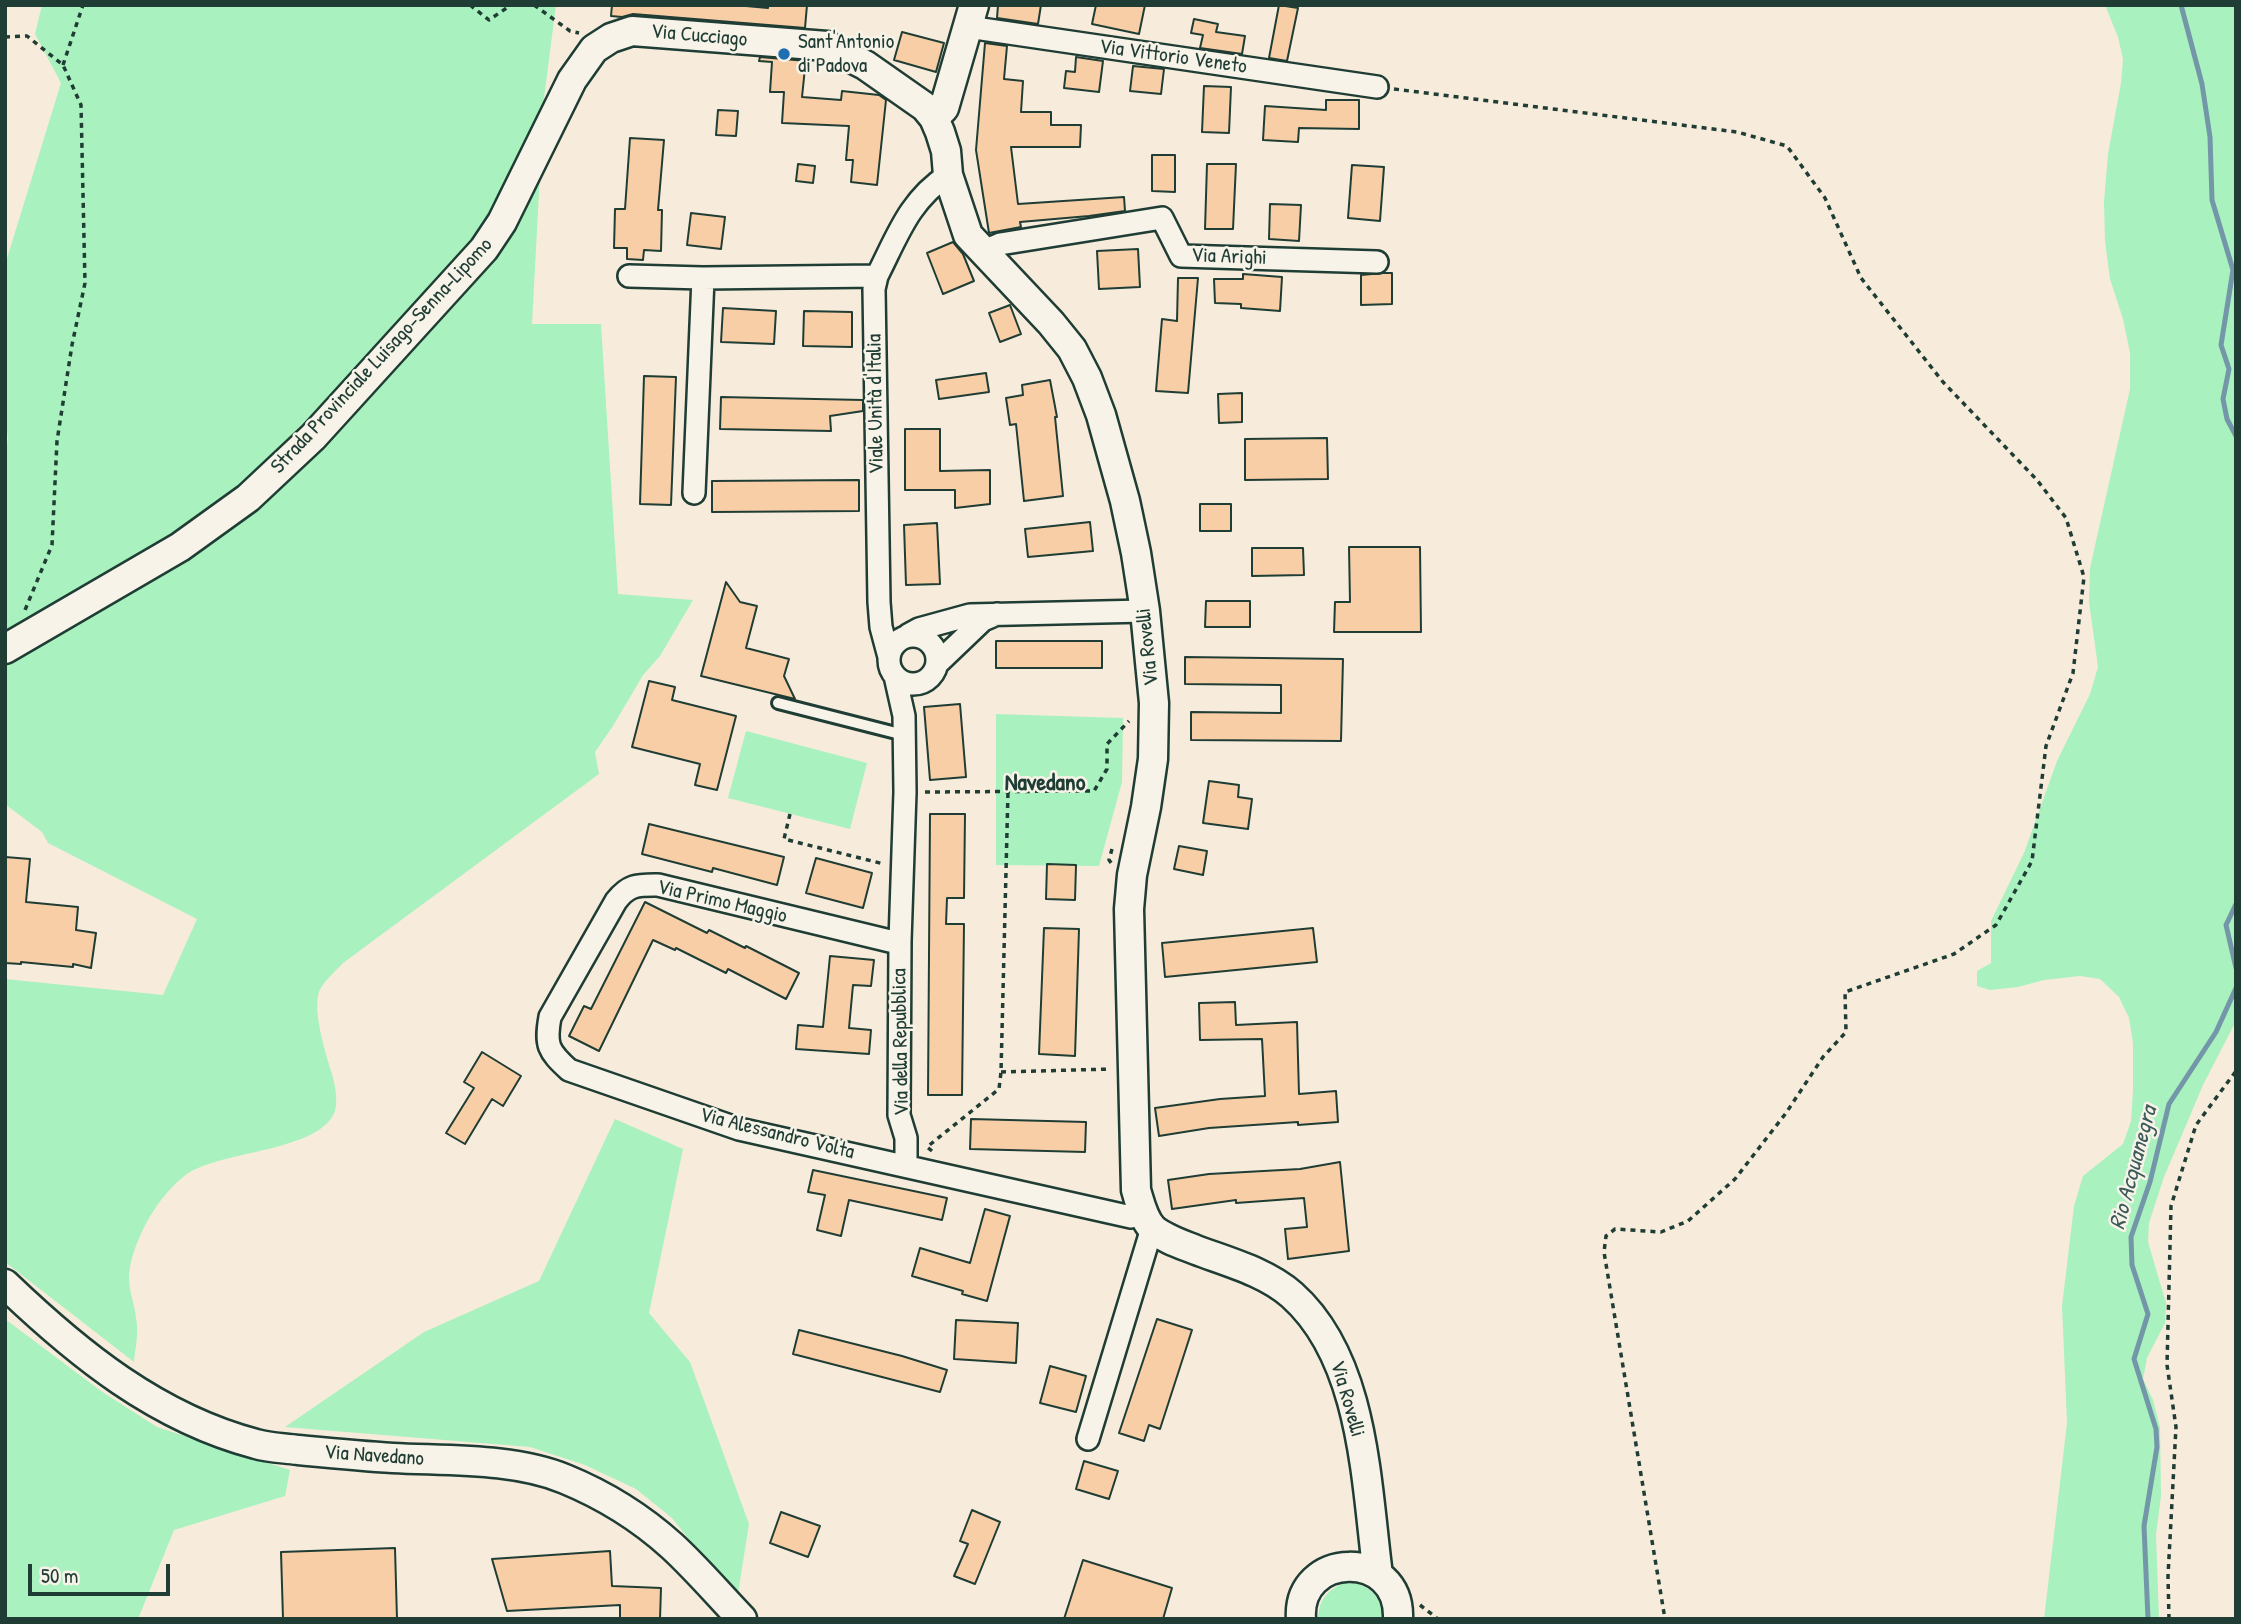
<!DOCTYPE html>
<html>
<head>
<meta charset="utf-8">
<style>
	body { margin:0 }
	#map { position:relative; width:2241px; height:1624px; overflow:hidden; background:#f7ecdb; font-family:"Patrick Hand",sans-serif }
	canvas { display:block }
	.frame { position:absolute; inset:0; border:7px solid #1f3d34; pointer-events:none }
	.scale { position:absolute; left:28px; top:1564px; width:142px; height:32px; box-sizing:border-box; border:4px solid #1f3d34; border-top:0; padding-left:9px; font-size:21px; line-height:24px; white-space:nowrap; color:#1f3d34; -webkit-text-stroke:5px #f7f3e8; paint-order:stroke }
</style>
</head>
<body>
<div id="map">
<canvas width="2241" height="1624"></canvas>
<div class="frame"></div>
<div class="scale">50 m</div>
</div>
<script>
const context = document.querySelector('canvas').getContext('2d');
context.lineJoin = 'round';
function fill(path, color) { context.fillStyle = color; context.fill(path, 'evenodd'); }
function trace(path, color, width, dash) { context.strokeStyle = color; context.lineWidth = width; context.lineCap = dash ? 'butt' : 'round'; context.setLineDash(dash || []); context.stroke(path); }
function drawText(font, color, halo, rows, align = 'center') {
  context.font = font + ' "Patrick Hand",sans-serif'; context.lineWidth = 5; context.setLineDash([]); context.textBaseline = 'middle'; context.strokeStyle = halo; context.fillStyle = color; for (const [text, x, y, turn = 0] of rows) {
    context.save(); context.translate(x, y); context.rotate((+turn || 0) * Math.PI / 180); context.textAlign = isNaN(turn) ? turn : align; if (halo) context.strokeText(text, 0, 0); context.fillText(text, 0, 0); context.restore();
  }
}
const green = new Path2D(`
	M 42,5 L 556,5 L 544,98 L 532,324 L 601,324 L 618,594 L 693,600 L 660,656 L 643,675 L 613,726 L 595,752 L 599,774 L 343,963 C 335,972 320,984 318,996 C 314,1016 326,1055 332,1074 C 335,1084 338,1101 335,1111 C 320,1152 222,1150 187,1174 C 161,1193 141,1227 132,1258 C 124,1287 135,1298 137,1325 C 138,1337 135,1350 134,1362 L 5,1262 L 5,979 L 163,995 L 197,919 L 48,843 L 42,832 L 5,804 L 5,460 L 8,438 L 5,419 L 5,265 L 61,83 L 35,34 Z
	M 2105,5 L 2236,5 L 2236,1021 L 2203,1085 L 2164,1177 L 2149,1223 L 2148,1242 L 2166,1303 L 2165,1323 L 2147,1358 L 2143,1379 L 2153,1400 L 2160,1427 L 2161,1496 L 2156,1535 L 2159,1619 L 2044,1619 L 2067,1423 L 2062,1306 L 2074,1206 L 2083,1176 L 2123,1144 L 2131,1121 L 2133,1091 L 2133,1043 L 2129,1018 L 2119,997 L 2100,979 L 2080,976 L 2044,980 L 2018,987 L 1990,990 L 1977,986 L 1977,971 L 1991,963 L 1991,921 L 2024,853 L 2057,761 L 2090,694 L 2098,667 L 2089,602 L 2090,568 L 2130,389 L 2130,353 L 2123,319 L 2110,279 L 2105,241 L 2104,202 L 2108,154 L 2121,83 L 2123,59 L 2118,37 Z
	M 996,714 L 1123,718 L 1122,782 L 1099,866 L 996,865 Z
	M 746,731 L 867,763 L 850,829 L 728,798 Z
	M 615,1119 L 683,1149 L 649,1313 L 690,1362 L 749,1524 L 737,1600 L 672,1518 L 636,1489 L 585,1465 L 530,1447 L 285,1427 L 424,1332 L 539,1281 Z
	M 5,1319 L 101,1391 L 157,1427 L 290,1470 L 285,1496 L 174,1530 L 138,1619 L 5,1619 Z
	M 1344,1583 C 1367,1582 1382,1595 1383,1619 L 1318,1619 C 1319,1600 1327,1590 1344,1583 Z`);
const stream = new Path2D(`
	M 2181,5 L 2202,84 L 2210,137 L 2212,200 L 2233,270 L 2221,345 L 2229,369 L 2223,399 L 2227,419 L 2236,436
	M 2236,904 L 2226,925 L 2236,968
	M 2148,1619 L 2144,1526 L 2157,1447 L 2156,1429 L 2134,1359 L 2148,1314 L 2132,1265 L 2131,1237 L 2150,1182 L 2169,1104 L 2216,1032 L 2236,988`);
const building = new Path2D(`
	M 612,5 L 735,5 L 768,8 L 768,5 L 807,5 L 805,28 L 633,14 L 622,17 L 611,16 Z
	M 998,5 L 1041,5 L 1038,24 L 997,18 Z
	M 1096,5 L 1145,5 L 1139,34 L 1092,24 Z
	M 1279,5 L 1298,8 L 1287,61 L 1269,58 Z
	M 1194,19 L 1218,24 L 1216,32 L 1245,36 L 1242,54 L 1200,48 L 1203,35 L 1191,33 Z
	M 902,32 L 944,43 L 936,72 L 894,60 Z
	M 985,43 L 1007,46 L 1004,79 L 1023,81 L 1021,112 L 1051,112 L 1051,125 L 1081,125 L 1080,147 L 1011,147 L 1018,204 L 1124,197 L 1125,211 L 1089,216 L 1020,222 L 1021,227 L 989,233 L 976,150 Z
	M 760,57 L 807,61 L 807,68 L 805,68 L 802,97 L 841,100 L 842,91 L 879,95 L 886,100 L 877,185 L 851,182 L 853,160 L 846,160 L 849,126 L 782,123 L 784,92 L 770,92 L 772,62 L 759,61 Z
	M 1076,57 L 1103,61 L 1099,92 L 1064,88 L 1066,71 L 1075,72 Z
	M 1133,66 L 1164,69 L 1161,94 L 1130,91 Z
	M 1204,86 L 1231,87 L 1229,133 L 1202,132 Z
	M 1326,100 L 1359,100 L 1359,129 L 1299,128 L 1298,142 L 1263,140 L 1265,106 L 1326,110 Z
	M 718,110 L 738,111 L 736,136 L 716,135 Z
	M 630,138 L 664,140 L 658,210 L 662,210 L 661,251 L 644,250 L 643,260 L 627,259 L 627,248 L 614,248 L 615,209 L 625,209 Z
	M 1152,155 L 1175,155 L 1175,192 L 1152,191 Z
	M 798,164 L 815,166 L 813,183 L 796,181 Z
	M 1207,164 L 1236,164 L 1233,229 L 1205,229 Z
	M 1352,165 L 1384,167 L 1380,221 L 1348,218 Z
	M 1270,204 L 1301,205 L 1299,241 L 1269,239 Z
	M 691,213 L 725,217 L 721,249 L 687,245 Z
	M 953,242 L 963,254 L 974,281 L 943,294 L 927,253 Z
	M 1138,249 L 1140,287 L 1099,289 L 1097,251 Z
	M 1383,273 L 1392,273 L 1392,304 L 1361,305 L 1361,275 Z
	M 1243,274 L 1282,277 L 1280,311 L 1241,308 L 1241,304 L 1215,303 L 1214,279 L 1243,279 Z
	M 1178,278 L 1198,278 L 1188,393 L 1156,391 L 1162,319 L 1177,321 Z
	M 1010,305 L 1021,334 L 1000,342 L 989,313 Z
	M 723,308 L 776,311 L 774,344 L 721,342 Z
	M 804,311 L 852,312 L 852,347 L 803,346 Z
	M 986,373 L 989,392 L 939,399 L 936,380 Z
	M 644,376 L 676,377 L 671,505 L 640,504 Z
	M 1050,380 L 1057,417 L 1055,417 L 1063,496 L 1024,501 L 1016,424 L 1010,425 L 1006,398 L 1023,395 L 1022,385 Z
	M 1242,393 L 1242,422 L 1219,423 L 1218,394 Z
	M 721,397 L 863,400 L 863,411 L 830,416 L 831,431 L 720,429 Z
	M 905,429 L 940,429 L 940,471 L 990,470 L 990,504 L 955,508 L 955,490 L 905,490 Z
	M 1327,438 L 1328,479 L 1245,480 L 1245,439 Z
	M 859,480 L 859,511 L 712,512 L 712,481 Z
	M 1200,504 L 1231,504 L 1231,531 L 1200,531 Z
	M 1090,522 L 1093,551 L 1028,557 L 1025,529 Z
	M 937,523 L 940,584 L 906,585 L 904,525 Z
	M 1349,547 L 1420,547 L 1421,632 L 1334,632 L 1335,602 L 1350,602 Z
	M 1252,548 L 1303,548 L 1304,575 L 1252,576 Z
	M 726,582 L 740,602 L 757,606 L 746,648 L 789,659 L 784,676 L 795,699 L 701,676 Z
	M 1206,601 L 1250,601 L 1250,627 L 1205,627 Z
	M 996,641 L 1102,641 L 1102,668 L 996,668 Z
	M 1185,657 L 1343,659 L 1341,741 L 1191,740 L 1191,712 L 1281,713 L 1281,685 L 1185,684 Z
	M 649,681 L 675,687 L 672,700 L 736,716 L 717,790 L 695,785 L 700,764 L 632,747 Z
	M 960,704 L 966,777 L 930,780 L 924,707 Z
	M 1209,781 L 1239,785 L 1238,797 L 1252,799 L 1248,829 L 1203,823 Z
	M 930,814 L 965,814 L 964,898 L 947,898 L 946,924 L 964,924 L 962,1095 L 928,1095 Z
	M 649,824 L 784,857 L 777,885 L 713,868 L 712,872 L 642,854 Z
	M 1179,846 L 1207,851 L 1203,875 L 1174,869 Z
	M 5,857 L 30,859 L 26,902 L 78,907 L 76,930 L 96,933 L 91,968 L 73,964 L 73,967 L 21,962 L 21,964 L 5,963 Z
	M 816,858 L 872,873 L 863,908 L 806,893 Z
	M 1047,864 L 1076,865 L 1075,900 L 1046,899 Z
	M 645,902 L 707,933 L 709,930 L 745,948 L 746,946 L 799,973 L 786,999 L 728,969 L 726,973 L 676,948 L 675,950 L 653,940 L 599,1051 L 569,1036 L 584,1006 L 591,1009 Z
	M 1044,928 L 1079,929 L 1075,1056 L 1039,1054 Z
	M 1313,928 L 1317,962 L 1165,977 L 1162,943 Z
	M 830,956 L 874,960 L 871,986 L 853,985 L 849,1028 L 871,1030 L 869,1054 L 796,1049 L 798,1025 L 823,1027 Z
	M 1235,1002 L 1236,1025 L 1297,1022 L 1299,1094 L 1336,1091 L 1338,1122 L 1298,1125 L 1298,1122 L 1209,1128 L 1159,1136 L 1155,1108 L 1220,1099 L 1265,1096 L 1262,1039 L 1200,1040 L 1199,1003 Z
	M 482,1052 L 521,1076 L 503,1106 L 492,1099 L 465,1144 L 446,1133 L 474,1088 L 464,1082 Z
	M 971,1119 L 1086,1122 L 1085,1152 L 970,1149 Z
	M 1340,1162 L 1349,1251 L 1288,1259 L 1285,1229 L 1307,1227 L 1304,1198 L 1236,1203 L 1236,1200 L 1172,1209 L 1168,1180 L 1209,1174 L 1300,1169 Z
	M 813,1170 L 947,1198 L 942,1220 L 849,1200 L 841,1236 L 817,1230 L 825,1195 L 808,1192 Z
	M 985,1209 L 1010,1216 L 987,1301 L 962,1294 L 963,1291 L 912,1276 L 920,1248 L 970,1263 Z
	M 1157,1319 L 1192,1330 L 1160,1429 L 1149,1425 L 1144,1441 L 1119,1433 Z
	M 956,1320 L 1018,1323 L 1016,1363 L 954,1359 Z
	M 799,1330 L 902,1356 L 947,1370 L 940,1392 L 793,1354 Z
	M 1050,1366 L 1086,1376 L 1076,1412 L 1040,1403 Z
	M 1084,1461 L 1118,1471 L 1109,1499 L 1076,1489 Z
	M 972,1510 L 1000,1522 L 975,1584 L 954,1576 L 968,1544 L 960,1541 Z
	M 781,1512 L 820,1526 L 808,1557 L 770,1543 Z
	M 395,1548 L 397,1619 L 283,1619 L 281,1552 Z
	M 610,1551 L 612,1586 L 661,1588 L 660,1619 L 620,1619 L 620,1605 L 507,1611 L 492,1559 Z
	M 1083,1560 L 1172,1588 L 1163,1619 L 1064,1619 Z`);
const path = new Path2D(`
	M 470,5 L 489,20 L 511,5
	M 534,5 L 570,31 L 579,33
	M 5,37 L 27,36 L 63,65 L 81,105 L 85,283 L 72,345 L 57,441 L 52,545 L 25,610
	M 63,65 L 83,5
	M 1394,89 L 1737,132 L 1787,146 L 1825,198 L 1861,278 L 1943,382 L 2037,480 L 2066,518 L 2084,577 L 2073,673 L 2046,746 L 2032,861 L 1996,925 L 1954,954 L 1845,992 L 1846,1032 L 1823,1057 L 1786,1113 L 1735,1179 L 1688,1221 L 1661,1232 L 1615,1229 L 1606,1236 L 1604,1252 L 1665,1619
	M 925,792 L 1094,791 L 1107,769 L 1107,744 L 1129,721
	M 790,814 L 784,839 L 884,864
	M 1112,849 L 1109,860 L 1112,864
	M 1001,1072 L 1111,1069
	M 932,1151 L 927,1147 L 999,1089 L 1001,1072 L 1008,791
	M 1420,1605 L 1438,1619
	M 2169,1619 L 2168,1576 L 2176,1427 L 2167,1365 L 2171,1206 L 2196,1125 L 2236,1071`);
const service = new Path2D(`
	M 778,703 L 904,735`);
const minor = new Path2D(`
	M 968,27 L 1377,87
	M 982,252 L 1000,244 L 1162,218 L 1181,256 L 1377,262
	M 629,276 L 703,278 L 877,276
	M 694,493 L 703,278
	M 908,635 L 919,629 L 970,615 L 1145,611
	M889 660a24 24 0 1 1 48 0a24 24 0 1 1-48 0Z
	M 889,657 L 881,627 L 879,602 L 874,289 L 877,276 C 897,237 909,200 948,175
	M 938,663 L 983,620 L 997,614
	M 895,676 L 904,716 L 905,792 L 900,941 L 899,1115 L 906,1138 L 906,1166
	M 900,941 L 890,941 L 658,885 C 638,885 629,884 616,901 L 550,1017 C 545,1045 548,1051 569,1070 L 739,1129 L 1131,1217 L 1142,1212
	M 1088,1439 L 1152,1228`);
const tertiary = new Path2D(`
	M 934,118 L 944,108 L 974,5
	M 5,649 L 180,547 L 248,498 L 313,437 L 484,249 L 502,222 L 572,80 L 594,49 L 611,38 L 632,31 L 827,46 L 865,65 L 925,107 L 934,118 L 940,132 L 946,151 L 948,175 L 968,235 L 1051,323 L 1072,349 L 1087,378 L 1101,415 L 1125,501 L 1136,553 L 1145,611 L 1154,703 L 1153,759 L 1146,807 L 1132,875 L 1129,909 L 1136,1190 C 1140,1203 1143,1219 1153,1229 C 1165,1239 1181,1244 1196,1250 C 1228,1262 1266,1272 1292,1295 C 1365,1360 1366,1485 1378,1575
	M 5,1284 C 78,1354 157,1418 256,1444 C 269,1448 284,1448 298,1450 C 330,1453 361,1456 393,1458 C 448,1461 514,1458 565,1479 C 604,1495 641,1518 672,1546 C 697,1569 719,1595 742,1619
	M 1301,1619 C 1296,1551 1401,1548 1398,1619`);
const markers = [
	[784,54,7,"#1f6fb2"]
];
const streetNames = [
	["Via Cucciago",699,36,5],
	["Via Vittorio Veneto",1173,57,8],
	["Via Arighi",1229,257,2],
	["Strada Provinciale Luisago-Senna-Lipomo",382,356,-47],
	["Viale Unità d'Italia",876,404,-91],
	["Via Rovelli",1148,647,-96],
	["Via Primo Maggio",722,902,13],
	["Via della Repubblica",901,1042,-91],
	["Via Alessandro Volta",777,1134,14],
	["Via Rovelli",1347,1399,74],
	["Via Navedano",374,1456,4]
];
const poiNames = [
	["Sant'Antonio",798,42],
	["di Padova",798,66]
];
const waterNames = [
	["Rio Acquanegra",2134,1168,-75]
];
const quarterNames = [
	["Navedano",1045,784]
];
fill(green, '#a9f1be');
trace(stream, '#7397a8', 5);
fill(building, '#f8cea7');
trace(building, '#1f3d34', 2);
trace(service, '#1f3d34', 16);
trace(minor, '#1f3d34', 26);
trace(tertiary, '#1f3d34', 33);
trace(path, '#1f3d34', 3.5, [5, 5]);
trace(service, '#f7f3e8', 10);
trace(minor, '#f7f3e8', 21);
trace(tertiary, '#f7f3e8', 28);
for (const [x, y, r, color] of markers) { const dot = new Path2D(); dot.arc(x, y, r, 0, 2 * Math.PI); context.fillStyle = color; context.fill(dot); trace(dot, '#f7f3e8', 2.5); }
drawText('21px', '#1f3d34', '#f7f3e8', streetNames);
drawText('21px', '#1f3d34', '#f7f3e8', poiNames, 'left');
drawText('italic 23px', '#3b5b5b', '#f7f3e8', waterNames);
drawText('bold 24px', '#1f3d34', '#f7f3e8', quarterNames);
</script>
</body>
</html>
